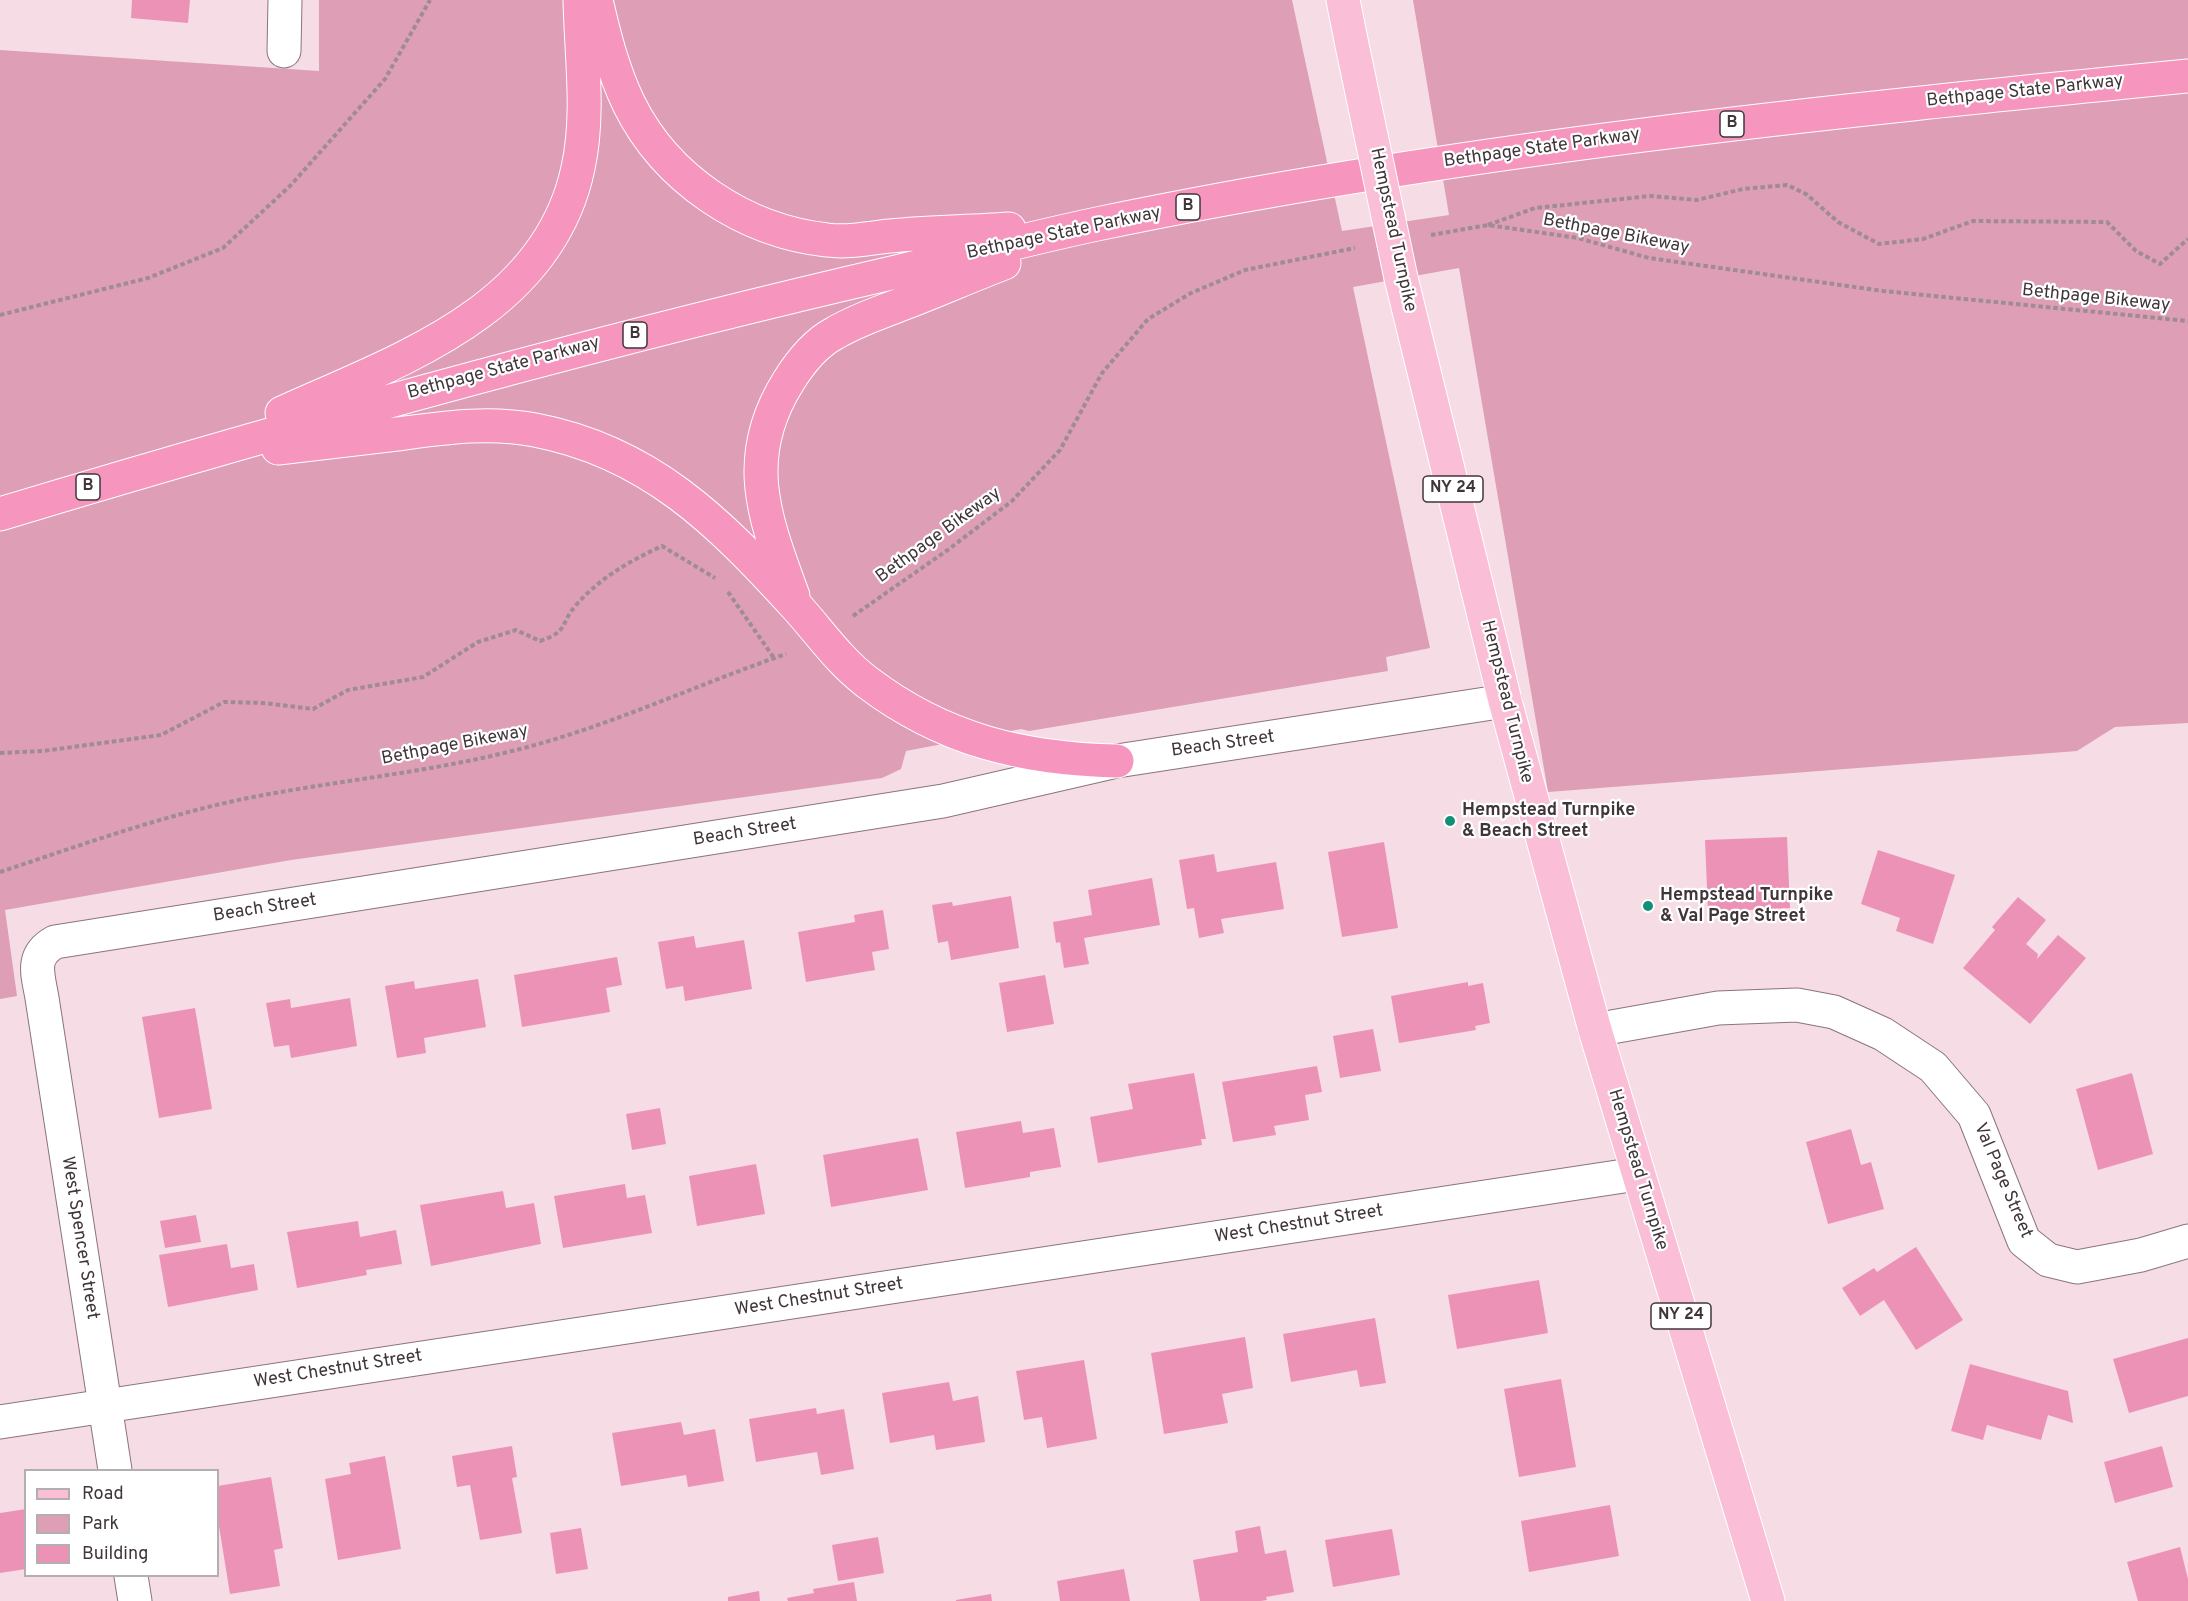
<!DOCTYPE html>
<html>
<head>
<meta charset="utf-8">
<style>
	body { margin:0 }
	#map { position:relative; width:2188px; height:1601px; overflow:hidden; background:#f6dce5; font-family:Overpass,sans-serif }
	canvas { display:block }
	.legend { position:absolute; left:24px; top:1469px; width:195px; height:108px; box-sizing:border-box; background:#fff; border:2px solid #b3afb0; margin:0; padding:8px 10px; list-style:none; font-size:18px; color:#40363a }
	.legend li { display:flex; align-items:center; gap:12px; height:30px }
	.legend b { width:30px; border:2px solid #b3afb0 }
</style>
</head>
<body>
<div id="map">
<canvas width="2188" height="1601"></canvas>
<ul class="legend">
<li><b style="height:8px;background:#fabfd7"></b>Road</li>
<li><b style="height:16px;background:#dd9eb6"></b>Park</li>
<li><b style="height:16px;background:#ed92b7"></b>Building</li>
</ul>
</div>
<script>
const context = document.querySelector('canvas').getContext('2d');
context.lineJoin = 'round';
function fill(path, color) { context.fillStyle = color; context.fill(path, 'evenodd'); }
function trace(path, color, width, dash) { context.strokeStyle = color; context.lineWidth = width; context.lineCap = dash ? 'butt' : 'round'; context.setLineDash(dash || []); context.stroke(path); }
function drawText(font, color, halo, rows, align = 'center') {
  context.font = font + ' Overpass,sans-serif'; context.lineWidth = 4.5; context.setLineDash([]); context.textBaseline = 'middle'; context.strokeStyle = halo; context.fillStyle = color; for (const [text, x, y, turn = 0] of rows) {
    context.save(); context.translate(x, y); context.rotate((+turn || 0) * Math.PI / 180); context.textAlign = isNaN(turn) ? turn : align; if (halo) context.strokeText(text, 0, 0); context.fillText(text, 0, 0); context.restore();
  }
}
const green = new Path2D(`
	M 319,0 L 1292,0 L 1342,231 L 1449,215 L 1413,0 L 2188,0 L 2188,723 L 2115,727 L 2077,751 L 1548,792 L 1459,268 L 1353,287 L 1430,648 L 1386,657 L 1388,671 L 1029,731 L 1021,729 L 906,751 L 901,769 L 882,778 L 291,860 L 5,910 L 17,996 L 0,999 L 0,50 L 319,71 Z`);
const building = new Path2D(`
	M 132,0 L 190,0 L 188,23 L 131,18 Z
	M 1787,837 L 1790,908 L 1708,912 L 1705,840 Z
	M 1384,842 L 1398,928 L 1342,937 L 1328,852 Z
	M 1878,850 L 1955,875 L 1933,944 L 1896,931 L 1900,918 L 1861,904 Z
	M 1214,854 L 1217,872 L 1276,862 L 1284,909 L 1221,919 L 1224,933 L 1199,938 L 1194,908 L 1187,909 L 1179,860 Z
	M 1152,878 L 1160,925 L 1084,938 L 1089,964 L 1064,968 L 1060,942 L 1056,943 L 1053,922 L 1092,915 L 1088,890 Z
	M 1011,896 L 1019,948 L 951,960 L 948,941 L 938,943 L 932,905 L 952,902 L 953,906 Z
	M 2018,897 L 2046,920 L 2026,944 L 2038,954 L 2037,959 L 2058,935 L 2086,958 L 2030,1024 L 1963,968 L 1995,930 L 1992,927 Z
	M 883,910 L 889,949 L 872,952 L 875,970 L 806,982 L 798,932 L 855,922 L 854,915 Z
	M 694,936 L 696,948 L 744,940 L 752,989 L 685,1001 L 683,986 L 666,989 L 658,942 Z
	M 617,957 L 622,985 L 606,988 L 610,1012 L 522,1027 L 514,975 Z
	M 1045,975 L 1054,1024 L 1007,1032 L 999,983 Z
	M 478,979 L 486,1027 L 424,1038 L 426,1053 L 397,1058 L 385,986 L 414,981 L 415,989 Z
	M 1468,982 L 1468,986 L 1483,983 L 1490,1023 L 1475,1026 L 1476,1030 L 1399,1043 L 1391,996 Z
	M 350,998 L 357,1046 L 291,1058 L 289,1045 L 274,1047 L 266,1003 L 290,999 L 291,1008 Z
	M 195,1008 L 212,1109 L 159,1118 L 142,1017 Z
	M 1373,1029 L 1381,1071 L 1340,1078 L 1333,1036 Z
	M 1317,1066 L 1322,1092 L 1305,1095 L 1309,1120 L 1274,1126 L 1276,1135 L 1233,1142 L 1222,1082 Z
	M 1194,1073 L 1206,1139 L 1201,1139 L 1202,1145 L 1098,1163 L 1090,1117 L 1133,1109 L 1128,1084 Z
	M 2132,1073 L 2153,1154 L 2098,1170 L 2076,1089 Z
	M 660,1108 L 666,1144 L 632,1150 L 626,1114 Z
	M 1021,1121 L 1023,1133 L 1054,1128 L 1061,1167 L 1030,1172 L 1030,1177 L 965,1188 L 956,1132 Z
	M 1851,1129 L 1861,1165 L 1871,1162 L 1884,1209 L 1828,1224 L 1806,1142 Z
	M 918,1138 L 928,1190 L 831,1207 L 823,1155 Z
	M 756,1164 L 765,1214 L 697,1226 L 689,1176 Z
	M 625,1184 L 627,1198 L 645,1195 L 652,1233 L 563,1248 L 554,1196 Z
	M 503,1191 L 506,1208 L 534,1203 L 541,1244 L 431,1266 L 420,1205 Z
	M 196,1215 L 201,1242 L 165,1248 L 160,1221 Z
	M 358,1221 L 360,1237 L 396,1230 L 402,1264 L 366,1270 L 367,1275 L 297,1288 L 287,1232 Z
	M 227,1244 L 231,1268 L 254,1264 L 258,1290 L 168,1307 L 159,1255 Z
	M 1916,1247 L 1963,1320 L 1916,1350 L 1884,1300 L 1860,1316 L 1842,1288 L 1874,1268 L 1877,1272 Z
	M 1539,1280 L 1548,1333 L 1457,1349 L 1448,1295 Z
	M 1375,1318 L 1386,1383 L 1360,1387 L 1357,1370 L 1291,1382 L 1283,1334 Z
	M 1245,1337 L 1253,1388 L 1222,1394 L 1228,1423 L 1164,1434 L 1151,1353 Z
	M 2188,1338 L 2188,1396 L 2129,1413 L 2113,1359 Z
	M 1084,1360 L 1097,1439 L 1047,1448 L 1042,1417 L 1024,1420 L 1016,1371 Z
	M 1970,1364 L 2068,1391 L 2073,1423 L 2048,1415 L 2041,1440 L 1987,1425 L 1983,1440 L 1951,1431 Z
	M 1561,1379 L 1576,1467 L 1519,1477 L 1504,1389 Z
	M 949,1382 L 953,1401 L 978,1396 L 985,1442 L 936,1450 L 934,1435 L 890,1443 L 882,1393 Z
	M 816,1408 L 817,1414 L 844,1409 L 854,1469 L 821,1475 L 817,1452 L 756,1462 L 749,1419 Z
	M 681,1422 L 684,1435 L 715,1429 L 724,1481 L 688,1487 L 686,1475 L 621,1486 L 612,1433 Z
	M 512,1446 L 517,1477 L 512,1478 L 522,1533 L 480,1540 L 470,1485 L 457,1487 L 452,1456 Z
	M 2162,1446 L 2173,1487 L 2115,1503 L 2104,1462 Z
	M 385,1456 L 401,1549 L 338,1560 L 325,1479 L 351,1474 L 349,1463 Z
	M 271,1477 L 283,1548 L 274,1550 L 280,1586 L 230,1594 L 218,1520 L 218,1486 Z
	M 1610,1505 L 1619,1556 L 1529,1572 L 1521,1521 Z
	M 26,1509 L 26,1569 L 0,1573 L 0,1513 Z
	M 1260,1526 L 1265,1554 L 1286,1550 L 1294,1592 L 1266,1597 L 1267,1600 L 1261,1601 L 1200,1601 L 1193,1560 L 1238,1552 L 1235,1531 Z
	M 581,1528 L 588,1569 L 556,1574 L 550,1533 Z
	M 1392,1529 L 1400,1575 L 1333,1587 L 1325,1540 Z
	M 878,1537 L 884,1573 L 838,1581 L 832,1545 Z
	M 2180,1547 L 2188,1579 L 2188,1601 L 2138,1601 L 2127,1562 Z
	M 1124,1569 L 1130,1601 L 1060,1601 L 1057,1581 Z
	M 854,1582 L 857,1601 L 788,1601 L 787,1598 L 814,1593 L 813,1589 Z
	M 759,1591 L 760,1601 L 728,1601 L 728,1597 Z
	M 991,1594 L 992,1601 L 956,1601 L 956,1600 Z`);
const path = new Path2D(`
	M 1488,225 L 1535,208 L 1650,196 L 1697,200 L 1743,189 L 1787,185 L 1806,194 L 1838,222 L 1879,244 L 1923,239 L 1973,221 L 2107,222 L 2136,251 L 2160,264 L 2188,239
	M 1431,235 L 1488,225 L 1578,238 L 1649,258 L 1883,291 L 2188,321
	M 0,315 L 148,278 L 223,248 L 290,186 L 385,79 L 430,0
	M 728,592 L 774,658
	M 853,616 L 949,549 L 1012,501 L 1060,450 L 1102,373 L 1148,319 L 1191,293 L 1245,270 L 1355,248
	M 0,753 L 43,751 L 161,735 L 224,702 L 264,703 L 313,709 L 348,690 L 423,677 L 478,642 L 516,630 L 540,641 C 570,631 559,624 577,604 C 601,577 630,561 662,546 L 715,578
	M 0,872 C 81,845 164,815 248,798 C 334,781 423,773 508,752 C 604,729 693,686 786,654`);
const minor = new Path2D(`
	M 284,51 L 285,0
	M 1595,1030 L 1718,1008 L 1797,1005 L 1834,1012 L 1883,1034 L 1933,1067 L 1974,1115 L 2024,1241 L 2048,1260 L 2077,1267 L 2141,1255 L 2188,1241
	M 0,1422 L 1637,1174
	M 115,1470 L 42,998 C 38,974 30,956 55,942 L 943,801 L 1117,761 L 1505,701
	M 131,1576 L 135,1601`);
const major = new Path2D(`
	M 1343,0 L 1352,45
	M 1401,278 L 1505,701 L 1595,1030 L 1768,1601`);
const highway = new Path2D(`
	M 596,0 C 604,35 613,71 629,104 C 666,179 744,231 827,240 C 848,243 869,238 890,236 C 929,232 969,232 1009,229
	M 282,413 C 399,360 548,311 578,168 C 590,114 581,55 580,0
	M 278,448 C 318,443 357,439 397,434 C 443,428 488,421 535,430 C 650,452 719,522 795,605 C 819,631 838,660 867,682 C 943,740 1024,759 1117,761
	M 0,514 C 298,424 597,341 900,271 C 966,255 1031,238 1097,224 C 1457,149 1823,112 2188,76
	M 793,596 C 765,519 740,459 788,382 C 799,364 816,343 835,333 C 857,320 879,313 902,304 C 936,291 970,276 1004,263`);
const majorBridge = new Path2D(`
	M 1352,45 L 1401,278`);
const markers = [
	[1450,821,6,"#119077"],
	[1648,906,6,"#119077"]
];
const shields = [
	[1732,124,24],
	[1188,207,24],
	[635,335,24],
	[88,487,24],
	[1453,489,60],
	[1681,1316,60]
];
const shieldNames = [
	["B",1732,124],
	["B",1188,207],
	["B",635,335],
	["B",88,487],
	["NY 24",1453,489],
	["NY 24",1681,1316]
];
const streetNames = [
	["Bethpage State Parkway",2025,92,-6],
	["Bethpage State Parkway",1542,149,-8],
	["Hempstead Turnpike",1392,230,78],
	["Bethpage State Parkway",1064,234,-12],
	["Bethpage Bikeway",1616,235,11],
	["Bethpage Bikeway",2096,299,6],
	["Bethpage State Parkway",504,369,-15],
	["Bethpage Bikeway",939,536,-36],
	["Hempstead Turnpike",1506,702,76],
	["Beach Street",1223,745,-8],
	["Bethpage Bikeway",455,746,-11],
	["Beach Street",745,833,-9],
	["Beach Street",265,909,-9],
	["Hempstead Turnpike",1637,1170,73],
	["Val Page Street",2002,1181,67],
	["West Chestnut Street",1299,1225,-9],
	["West Spencer Street",79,1238,81],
	["West Chestnut Street",819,1298,-9],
	["West Chestnut Street",338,1370,-9]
];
const poiNames = [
	["Hempstead Turnpike",1462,811],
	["& Beach Street",1462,832],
	["Hempstead Turnpike",1660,896],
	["& Val Page Street",1660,917]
];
fill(green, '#dd9eb6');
fill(building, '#ed92b7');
trace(minor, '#8b747c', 35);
trace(major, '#fff', 35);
trace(highway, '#fff', 35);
trace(path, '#9e8c92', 4, [4.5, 3]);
trace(minor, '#fff', 33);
trace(major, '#fabfd7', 33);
trace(highway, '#f695bd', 33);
trace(majorBridge, '#fff', 35, []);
trace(majorBridge, '#fabfd7', 33);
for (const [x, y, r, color] of markers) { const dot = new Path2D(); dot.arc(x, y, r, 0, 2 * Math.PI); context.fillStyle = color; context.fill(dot); trace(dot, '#fff', 2); }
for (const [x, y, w] of shields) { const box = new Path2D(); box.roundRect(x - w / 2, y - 13, w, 26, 4.5); context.fillStyle = '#fff'; context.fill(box); trace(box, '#40363a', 1.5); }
drawText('bold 16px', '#40363a', null, shieldNames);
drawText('18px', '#40363a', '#fff', streetNames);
drawText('bold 18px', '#40363a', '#fff', poiNames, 'left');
</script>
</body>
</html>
